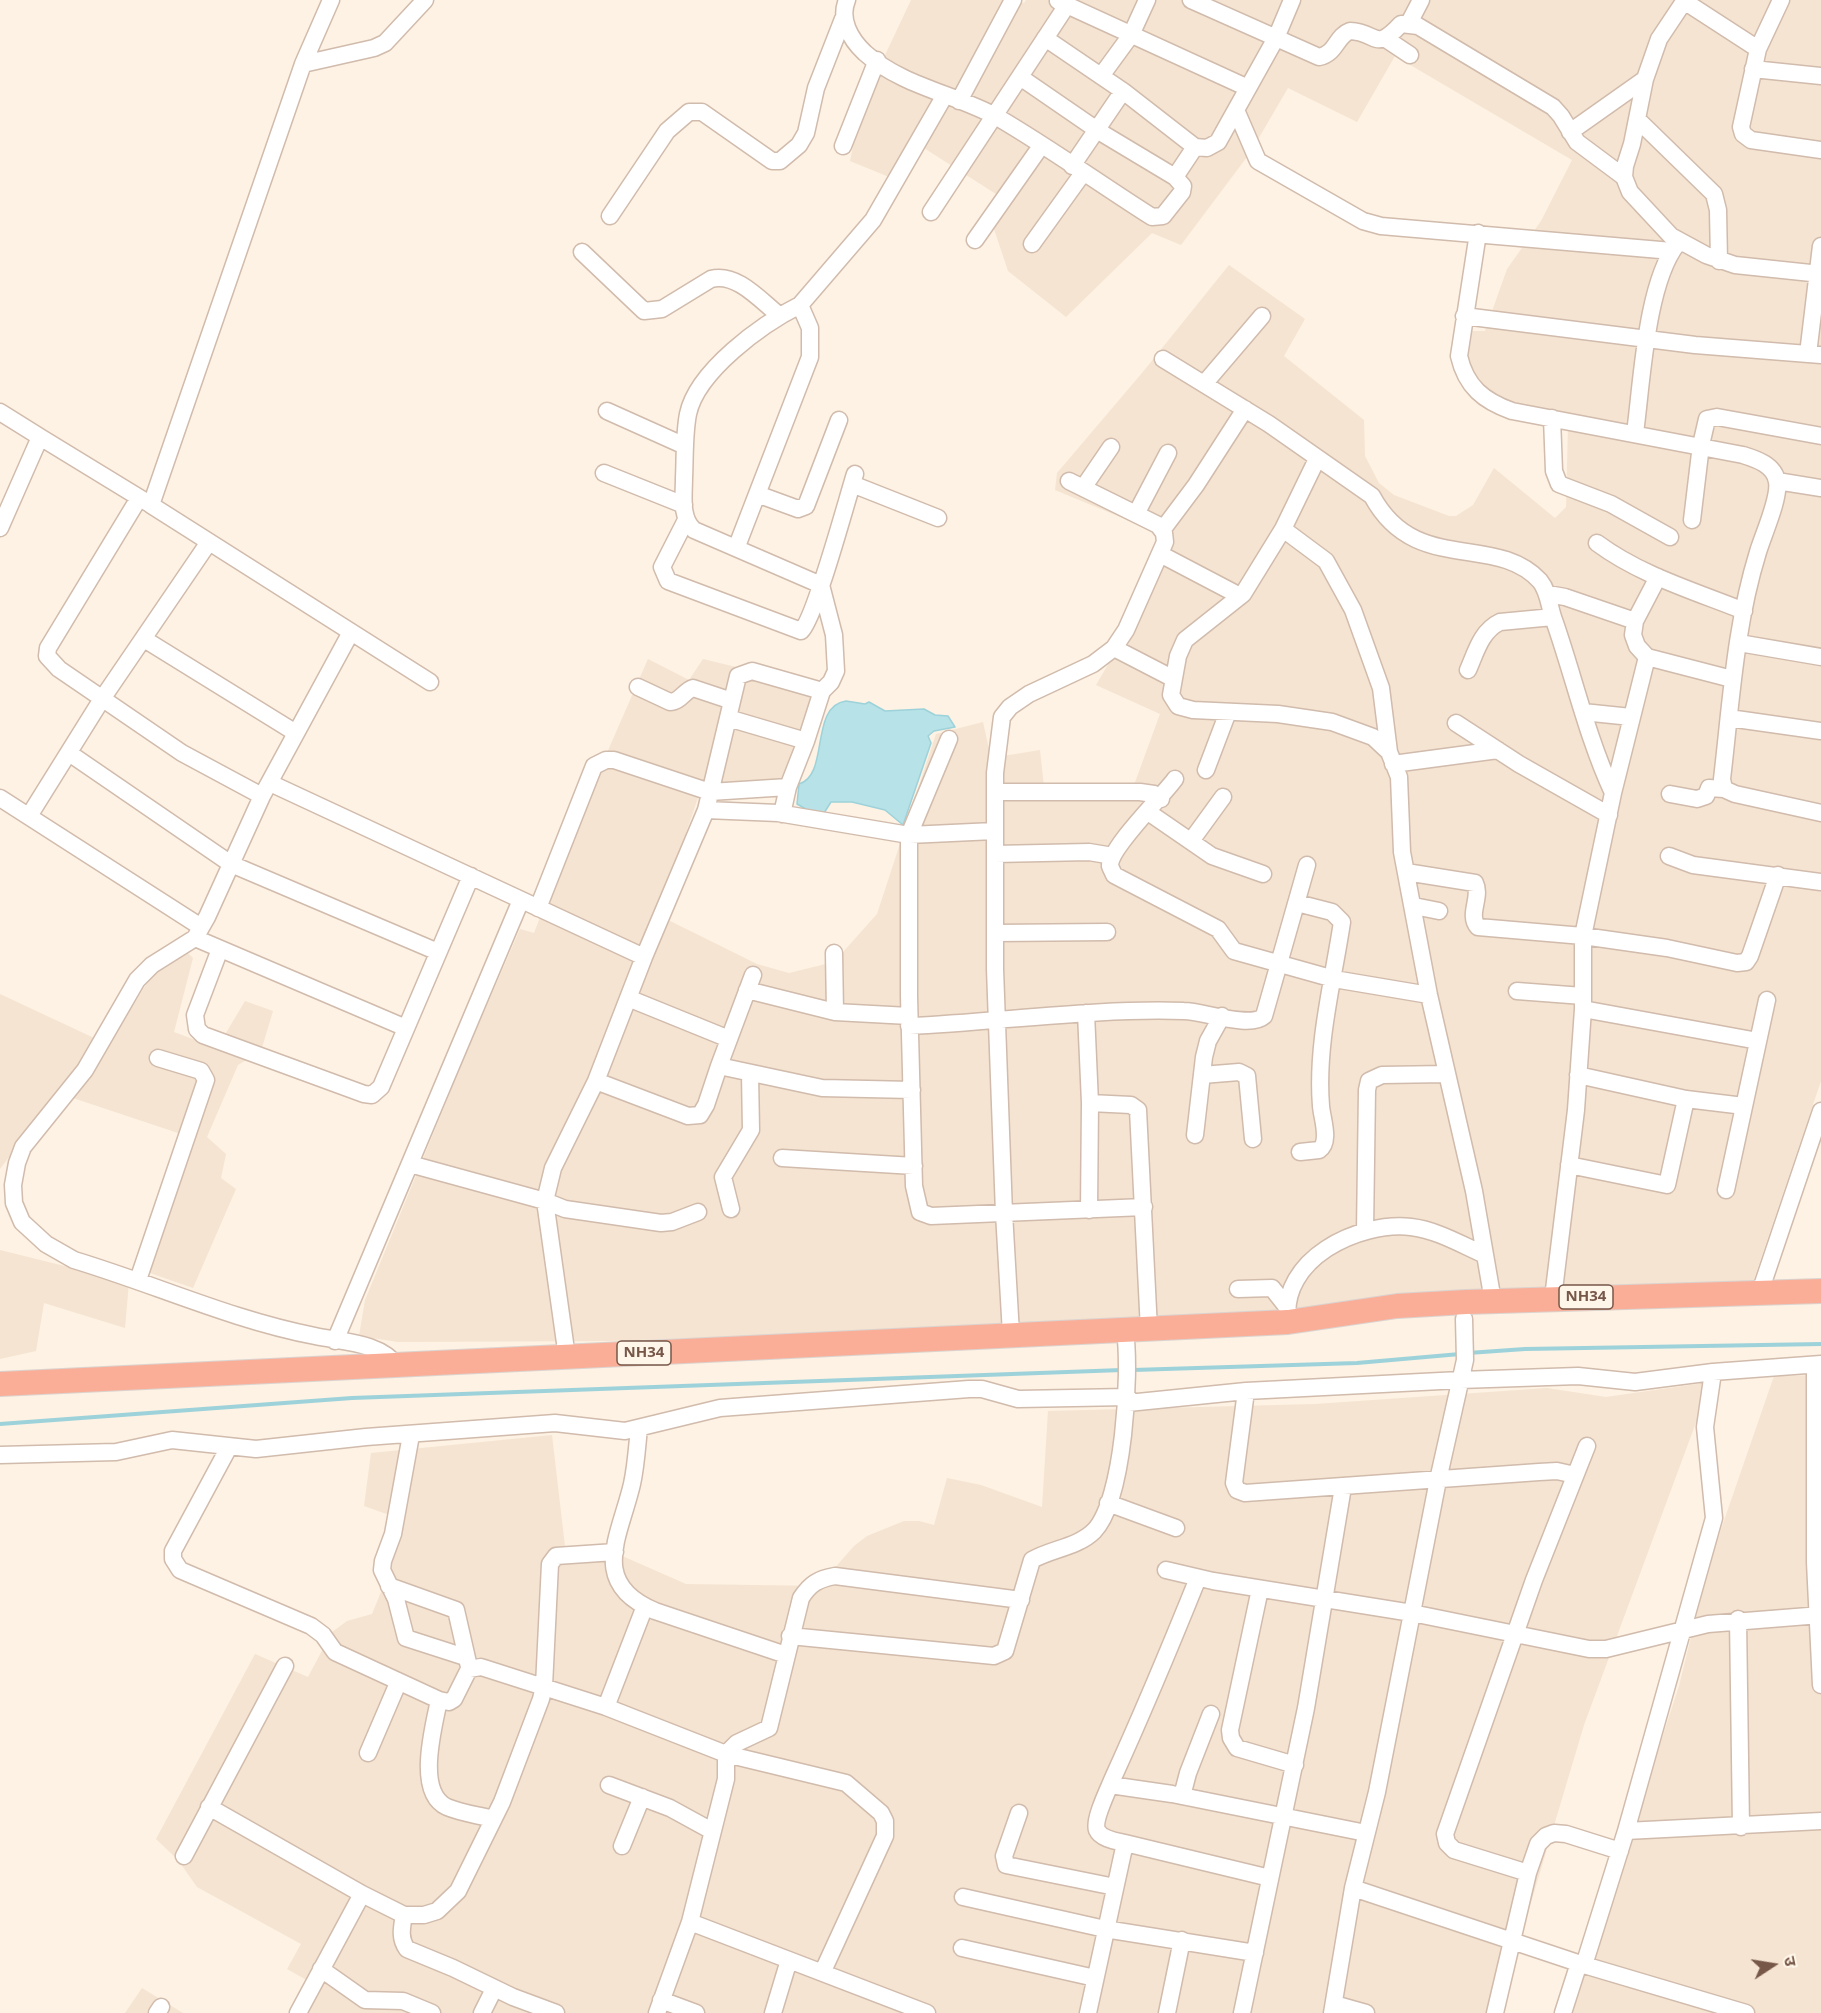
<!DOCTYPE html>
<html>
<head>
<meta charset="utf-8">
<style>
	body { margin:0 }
	#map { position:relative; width:1821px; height:2013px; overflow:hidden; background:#fdf2e3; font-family:"Noto Sans","Noto Sans Devanagari",sans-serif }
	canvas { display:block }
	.north { position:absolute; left:1743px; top:1935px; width:60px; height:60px; -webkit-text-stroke:4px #fff6ea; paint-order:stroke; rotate:78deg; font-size:16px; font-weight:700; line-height:24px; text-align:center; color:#765748 }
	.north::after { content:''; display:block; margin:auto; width:21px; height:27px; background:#765748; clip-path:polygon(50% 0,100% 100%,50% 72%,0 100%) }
</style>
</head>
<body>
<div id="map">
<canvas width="1821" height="2013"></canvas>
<div class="north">उ</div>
</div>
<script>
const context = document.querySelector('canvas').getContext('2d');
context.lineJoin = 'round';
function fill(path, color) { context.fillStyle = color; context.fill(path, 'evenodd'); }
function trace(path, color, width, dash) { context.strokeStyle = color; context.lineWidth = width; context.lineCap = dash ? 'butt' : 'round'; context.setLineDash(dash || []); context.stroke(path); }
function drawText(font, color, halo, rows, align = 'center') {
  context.font = font + ' "Noto Sans",sans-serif'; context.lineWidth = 4.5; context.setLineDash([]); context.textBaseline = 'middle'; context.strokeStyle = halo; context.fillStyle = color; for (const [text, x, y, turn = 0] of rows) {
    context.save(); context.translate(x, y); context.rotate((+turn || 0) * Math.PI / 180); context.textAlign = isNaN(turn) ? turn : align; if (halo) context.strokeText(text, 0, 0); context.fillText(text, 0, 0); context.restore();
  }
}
const residential = new Path2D(`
	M 911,0 L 1016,0 L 1024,3 L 1026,0 L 1821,0 L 1821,1081 L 1753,1282 L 1246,1319 L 609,1341 L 398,1342 L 359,1336 L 365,1300 L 465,1056 L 520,929 L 534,933 L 578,819 L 648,659 L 689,680 L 703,659 L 818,687 L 783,787 L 701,789 L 658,915 L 757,964 L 789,973 L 834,962 L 877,914 L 936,734 L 983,722 L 991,758 L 1040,750 L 1044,787 L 1134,785 L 1160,714 L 1096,685 L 1116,651 L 1171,538 L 1055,490 L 1057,473 L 1142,373 L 1229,265 L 1305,319 L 1284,356 L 1364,420 L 1365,456 L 1379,483 L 1394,495 L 1449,516 L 1456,516 L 1473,505 L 1494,468 L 1555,518 L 1566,507 L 1568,426 L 1497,410 L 1464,368 L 1466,331 L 1485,331 L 1507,269 L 1541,221 L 1572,160 L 1395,56 L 1357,122 L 1288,88 L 1250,153 L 1181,245 L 1152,233 L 1066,317 L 1008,271 L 994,229 L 1010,203 L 913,141 L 894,179 L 850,161 L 862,104 Z
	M 186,951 L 193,958 L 174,1032 L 217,1048 L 245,1001 L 273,1011 L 261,1051 L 238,1065 L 207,1137 L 226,1154 L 221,1178 L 236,1189 L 193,1288 L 150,1273 L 184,1135 L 58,1093 L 0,1169 L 0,994 L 109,1045 L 153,973 Z
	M 0,1250 L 129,1282 L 125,1328 L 44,1303 L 36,1351 L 0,1359 Z
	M 1821,1375 L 1821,2013 L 1572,2013 L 1679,1686 L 1709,1564 L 1774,1376 Z
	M 1711,1382 L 1584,1725 L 1498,2013 L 307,2013 L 319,1987 L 287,1969 L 301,1944 L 197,1887 L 178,1860 L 156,1839 L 255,1654 L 308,1677 L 332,1632 L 347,1621 L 372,1614 L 381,1592 L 395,1517 L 364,1506 L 371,1453 L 552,1435 L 566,1555 L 620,1555 L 686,1584 L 819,1586 L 854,1546 L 867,1536 L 904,1521 L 919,1521 L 934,1525 L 947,1478 L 981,1485 L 1042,1507 L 1048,1411 L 1315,1404 L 1547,1388 L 1606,1397 Z
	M 142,1988 L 183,2013 L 125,2013 Z`);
const water = new Path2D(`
	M 846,701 L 865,704 L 869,702 L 885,711 L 924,709 L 935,715 L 948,716 L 955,727 L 934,731 L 928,736 L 931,743 L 903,825 L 885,810 L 852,802 L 831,802 L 824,813 L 811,812 L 797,804 L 799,784 C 830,775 809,706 846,701 Z`);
const stream = new Path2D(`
	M 1468,1353 L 1525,1349 L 1821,1344
	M 1133,1370 L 1357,1363 L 1460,1354
	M 0,1424 L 352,1398 L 1122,1370`);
const minor = new Path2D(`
	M 425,0 L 385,43 L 374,48 L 303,64 L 151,505 L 430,682
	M 847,0 C 839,19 850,39 865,53 C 902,86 955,94 997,117 C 1050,148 1100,184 1152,217 L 1163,216 L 1182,192 L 1183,186 L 1175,177
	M 1191,0 L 1319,57 C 1336,54 1336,36 1350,31 C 1378,32 1374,53 1401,24 L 1418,26 L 1553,107 L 1561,116 L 1577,142 L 1624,177
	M 1685,0 L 1659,39 L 1645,79 L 1632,144 L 1625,166 L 1624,177 L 1630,192 L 1671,236 L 1706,255 L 1735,265 L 1821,274
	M 1781,0 L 1758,49 L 1741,127 L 1743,134 L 1751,140 L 1821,150
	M 1058,1 L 1248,88
	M 1684,1 L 1758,49
	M 1409,23 L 1421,0
	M 1045,38 L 1123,91 L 1195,147
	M 1386,39 L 1410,55
	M 303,64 L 331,0
	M 1753,69 L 1821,76
	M 1101,76 L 1131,35 L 1147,0
	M 1020,77 L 1100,132 L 1175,177 L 1195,147 L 1207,148 L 1218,142 L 1276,38 L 1292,0
	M 959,101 L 1013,0
	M 1236,110 L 1258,161 L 1363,221 L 1381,226 L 1672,251
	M 1638,120 L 1714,194 L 1718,210 L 1719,261
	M 1570,132 L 1645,79
	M 843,146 L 877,60
	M 1072,166 L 1123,91
	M 931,212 L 1067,5
	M 610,216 L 667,131 L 689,112 L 702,112 L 772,161 L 780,161 L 799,145 L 806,133 L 816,88 L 843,19
	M 1478,233 L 1459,356 C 1466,387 1484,401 1512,411 L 1743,455 C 1756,459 1775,465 1777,482 C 1780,498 1763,535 1758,552 C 1735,626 1731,703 1722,779 L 1724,789 L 1735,794 L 1821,813
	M 975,240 L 1041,146
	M 1032,244 L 1083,173
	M 582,252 L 644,311 L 662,309 L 711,279 C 737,272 761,301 780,316
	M 1464,316 L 1695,345 L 1821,355
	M 1808,354 L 1821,246
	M 1163,359 L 1269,424 L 1372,496 C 1415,576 1495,532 1540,581 C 1549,592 1549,607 1554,620 C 1574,677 1587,737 1613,793
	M 1204,384 L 1262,316
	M 607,411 L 685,446
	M 0,412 L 40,437
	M 1552,418 L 1554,471 L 1559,484 L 1611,504 L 1670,537
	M 1635,433 C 1642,382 1646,284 1677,244
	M 1317,459 L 1283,529 L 1243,594 L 1185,640 L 1178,656 L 1171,695 L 1178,706 L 1193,710 L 1278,714 L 1332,722 L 1373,737 L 1389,752 L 1399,777 L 1402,852 L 1429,995 L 1474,1191 L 1493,1301
	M 604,473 L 684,505
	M 1777,481 L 1821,488
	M 852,484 L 938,518
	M 1083,488 L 1111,447
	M 757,494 L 798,509 L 806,506 L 839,420
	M 139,498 L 48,648 L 47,656 L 59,669 L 182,753 L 262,796
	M 1136,514 L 1168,453
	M 686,520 L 662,567 L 668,581 L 801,631 C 815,619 847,499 855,474
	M 1692,520 L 1701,445 L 1707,419 L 1717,417 L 1821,436
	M 0,528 L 40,437 L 148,503
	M 1163,529 L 1196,485 L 1245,409
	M 1283,529 L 1326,561 L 1353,610 L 1381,688 L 1389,752
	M 1597,543 C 1640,575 1694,591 1744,611
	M 737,546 L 810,357 L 810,328 L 800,305
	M 1160,554 L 1240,596
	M 1658,577 L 1635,621 L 1633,635 L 1637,646 L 1647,657 L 1732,679
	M 1548,594 L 1565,597 L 1635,621
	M 351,632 L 262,796 L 207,917 L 195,938 L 152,965 L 137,980 L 85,1070 L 23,1147 L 17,1163 L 13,1185 L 14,1203 L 22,1222 L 46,1244 L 74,1260 C 154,1284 232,1320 315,1336 C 343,1342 381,1342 398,1367
	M 144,639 L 296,733
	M 1739,643 L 1821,657
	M 1114,648 L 1172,678
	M 1468,670 C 1476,652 1481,631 1500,622 L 1553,617
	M 638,687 L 670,702 C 680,702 684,691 693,688 L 732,701
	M 1583,712 L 1631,717
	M 728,718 L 806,741
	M 1729,718 L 1821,731
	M 1456,723 L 1519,764 L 1609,815
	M 949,739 L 909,835 L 909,996 L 914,1186 L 920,1212 L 931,1216 L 1144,1207
	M 69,753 L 231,864 L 438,952
	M 1393,764 L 1498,750
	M 1206,770 L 1228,712
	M 1175,779 C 1163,796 1109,848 1110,866 C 1111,869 1113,872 1114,875 L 1218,929 L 1234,951 L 1334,979 L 1429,995
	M 270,783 L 644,957
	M 995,792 L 1140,792 L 1154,794 L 1161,799
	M 1670,794 L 1697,799 L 1706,796 L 1709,788 L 1724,789
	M 0,798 L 201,927
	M 706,810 L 778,813 L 909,835 L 994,831
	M 1148,812 L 1212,856 L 1263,874
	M 782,814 L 788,787 L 806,741 L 822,691 L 831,682 L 836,671 L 834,635 L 821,585 L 694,530 C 680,518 684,495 684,478 C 685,457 684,435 688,414 C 697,371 762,324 800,305 L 873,220 L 945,95
	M 29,816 L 102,699 L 209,542
	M 1191,841 L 1223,797
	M 995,854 L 1089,852 L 1113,856
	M 1669,856 L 1693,865 L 1821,882
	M 1406,872 L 1475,883 C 1482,897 1467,915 1478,927 L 1583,936 L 1667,948 L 1737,963 L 1746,962 L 1750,956 L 1778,875
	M 1297,903 L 1332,912 L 1342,922 C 1333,982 1316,1045 1321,1106 C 1322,1119 1331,1142 1319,1150 L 1300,1152
	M 1414,906 L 1439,911
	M 538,908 L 594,766 L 606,760 L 614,760 L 710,792 L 788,787
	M 995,933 L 1107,932
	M 195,938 L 406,1028
	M 220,949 L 195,1015 L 197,1029 L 203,1035 L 364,1094 L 372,1095 L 381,1087 L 471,876
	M 834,953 L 835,1012
	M 747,990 L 835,1012 L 909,1016
	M 1517,991 L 1583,996
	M 628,998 L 729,1039
	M 1583,1009 L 1758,1041
	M 1086,1013 L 1090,1103 L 1089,1210
	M 909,1026 C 1000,1022 1093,1008 1184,1011 C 1203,1011 1250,1029 1264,1016 L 1307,865
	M 719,1066 L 753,975
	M 1202,1075 L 1239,1072 L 1247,1076 L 1253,1139
	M 1578,1075 L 1686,1099 L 1744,1106
	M 596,1081 L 688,1116 L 700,1115 L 706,1105 L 719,1066 L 822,1088 L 912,1090
	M 1090,1103 L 1131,1105 L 1138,1110 L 1149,1330
	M 1195,1135 L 1204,1057 L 1208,1041 L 1222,1016
	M 782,1158 L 914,1166
	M 410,1164 L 545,1201 L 565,1209 L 661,1223 L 672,1222 L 698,1212
	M 1569,1165 L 1667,1185 L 1686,1099
	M 1726,1190 L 1767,1000
	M 731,1209 L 723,1177 L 751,1130 L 750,1074
	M 1365,1231 L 1367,1090 L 1369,1081 L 1382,1075 L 1447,1074
	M 138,1280 L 206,1080 L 201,1071 L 158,1058
	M 1238,1289 L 1272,1288 L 1287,1307
	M 1763,1293 L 1762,1286 L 1821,1111
	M 1553,1298 L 1576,1110 L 1583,1009 L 1583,936 L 1613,793 L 1647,657
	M 1288,1322 C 1279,1259 1359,1221 1411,1227 C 1437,1230 1462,1245 1485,1255
	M 1011,1334 L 1004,1213 L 995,969 L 995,773 L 1002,717 L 1010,707 L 1029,694 L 1093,664 L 1114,648 L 1126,630 L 1165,542 L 1164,533 L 1158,525 L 1069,481
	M 335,1341 L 521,900
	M 567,1357 L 545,1201 L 553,1168 L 596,1081 L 644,957 L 706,810 L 738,676 L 752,671 L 822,691
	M 1815,1365 L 1815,1562 L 1821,1685
	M 1246,1391 L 1234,1483 L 1237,1490 L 1245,1493 L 1539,1472 L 1557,1471 L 1575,1475
	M 1128,1403 L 1246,1391 L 1460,1380 L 1578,1376 L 1635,1382 L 1713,1372 L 1821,1364
	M 639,1428 C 637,1447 636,1466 632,1484 C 620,1536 588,1583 655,1611 L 786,1655
	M 411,1435 L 393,1534 L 383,1561 L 382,1570 L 396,1599 L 406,1638 L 465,1657
	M 229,1447 L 173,1551 L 173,1559 L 180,1570 L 311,1626 L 323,1635 L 335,1652 L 439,1700 L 449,1702 L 454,1699 L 469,1669 L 481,1667 L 606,1707 L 726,1754 L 726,1779 L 690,1922 L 657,2013
	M 0,1455 L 116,1452 L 172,1440 L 256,1449 L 366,1437 L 555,1423 L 625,1431 L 720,1408 L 969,1389 L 982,1389 L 1018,1399 L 1128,1397
	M 1108,1503 L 1176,1528
	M 1166,1570 L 1213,1581 L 1412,1613 L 1589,1649 L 1606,1649 L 1708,1624 L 1821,1615
	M 1198,1578 C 1171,1645 1143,1712 1113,1778 C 1109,1788 1093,1820 1097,1830 C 1101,1839 1116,1841 1125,1843 L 1270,1878
	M 389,1586 L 456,1610 L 469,1667
	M 1260,1589 L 1230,1730 L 1231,1738 L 1237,1748 L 1295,1765
	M 1738,1619 L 1741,1827
	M 790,1636 L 994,1656 L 1005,1651 L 1032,1560 C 1051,1549 1078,1547 1094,1531 C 1124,1500 1131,1373 1125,1331
	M 439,1700 C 434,1726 415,1792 447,1807 C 461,1813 478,1815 493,1819
	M 606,1707 L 645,1606
	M 368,1753 L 398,1683
	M 609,1785 L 670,1808 L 712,1831
	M 1110,1785 L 1172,1794 L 1366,1833
	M 1182,1796 L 1188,1773 L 1211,1714
	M 209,1807 L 362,1894 L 404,1915 L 424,1915 L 437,1911 L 458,1891 L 502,1802 L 541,1699 L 544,1686 L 550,1564 L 556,1556 L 615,1552
	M 1019,1813 L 1004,1856 L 1006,1865 L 1115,1887
	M 1626,1831 L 1821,1821
	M 622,1846 L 642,1797
	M 184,1856 L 285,1666
	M 1528,1873 L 1454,1850 L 1447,1843 L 1445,1834 L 1534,1580 L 1587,1446
	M 1353,1888 L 1584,1965 L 1746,2013
	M 963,1897 L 1105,1929 L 1255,1953
	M 404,1915 C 402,1927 399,1938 407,1949 L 453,1968 L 513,1997 L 556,2013
	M 690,1922 L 927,2013
	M 962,1948 L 1095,1978
	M 1584,1965 L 1626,1831 L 1714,1518 L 1705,1427 L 1713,1372
	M 321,1969 L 365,2000 L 403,2001 L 432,2013
	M 823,1971 L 885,1836 L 885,1821 L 881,1813 L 846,1783 L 726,1754 L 737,1743 L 769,1728 L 801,1598 C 810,1584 818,1579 835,1576 L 1021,1600
	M 661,2000 L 696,2013
	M 1334,2004 L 1366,2013
	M 157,2013 L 161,2007
	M 298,2013 L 362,1894
	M 482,2013 L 494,1989
	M 773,2013 L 789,1960
	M 1088,2013 L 1125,1843
	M 1167,2013 L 1182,1940
	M 1242,2013 L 1306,1708 L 1343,1487
	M 1332,2013 L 1353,1888 L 1377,1792 L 1438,1480 L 1465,1360 L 1464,1319
	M 1495,2013 L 1528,1873 L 1538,1844 L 1546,1836 L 1554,1833 L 1566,1834 L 1620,1851
	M 1563,2013 L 1579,1963`);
const highway = new Path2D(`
	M 0,1384 L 1288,1322 L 1397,1306 L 1466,1302 L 1821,1291`);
const shields = [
	[1586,1297,54],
	[644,1353,54]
];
const shieldNames = [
	["NH34",1586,1297],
	["NH34",644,1353]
];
fill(residential, '#f5e4d1');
fill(water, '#b7e2e7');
trace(water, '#9dd2da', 1.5);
trace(stream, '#9dd2da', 4);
trace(minor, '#d1bbac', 19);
trace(highway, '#dbd3cf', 26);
trace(minor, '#fff', 16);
trace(highway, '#faae97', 24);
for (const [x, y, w] of shields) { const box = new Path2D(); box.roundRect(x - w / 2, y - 12, w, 24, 4.5); context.fillStyle = '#fff6ea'; context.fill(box); trace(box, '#765748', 1.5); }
drawText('bold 15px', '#765748', null, shieldNames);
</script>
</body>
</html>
